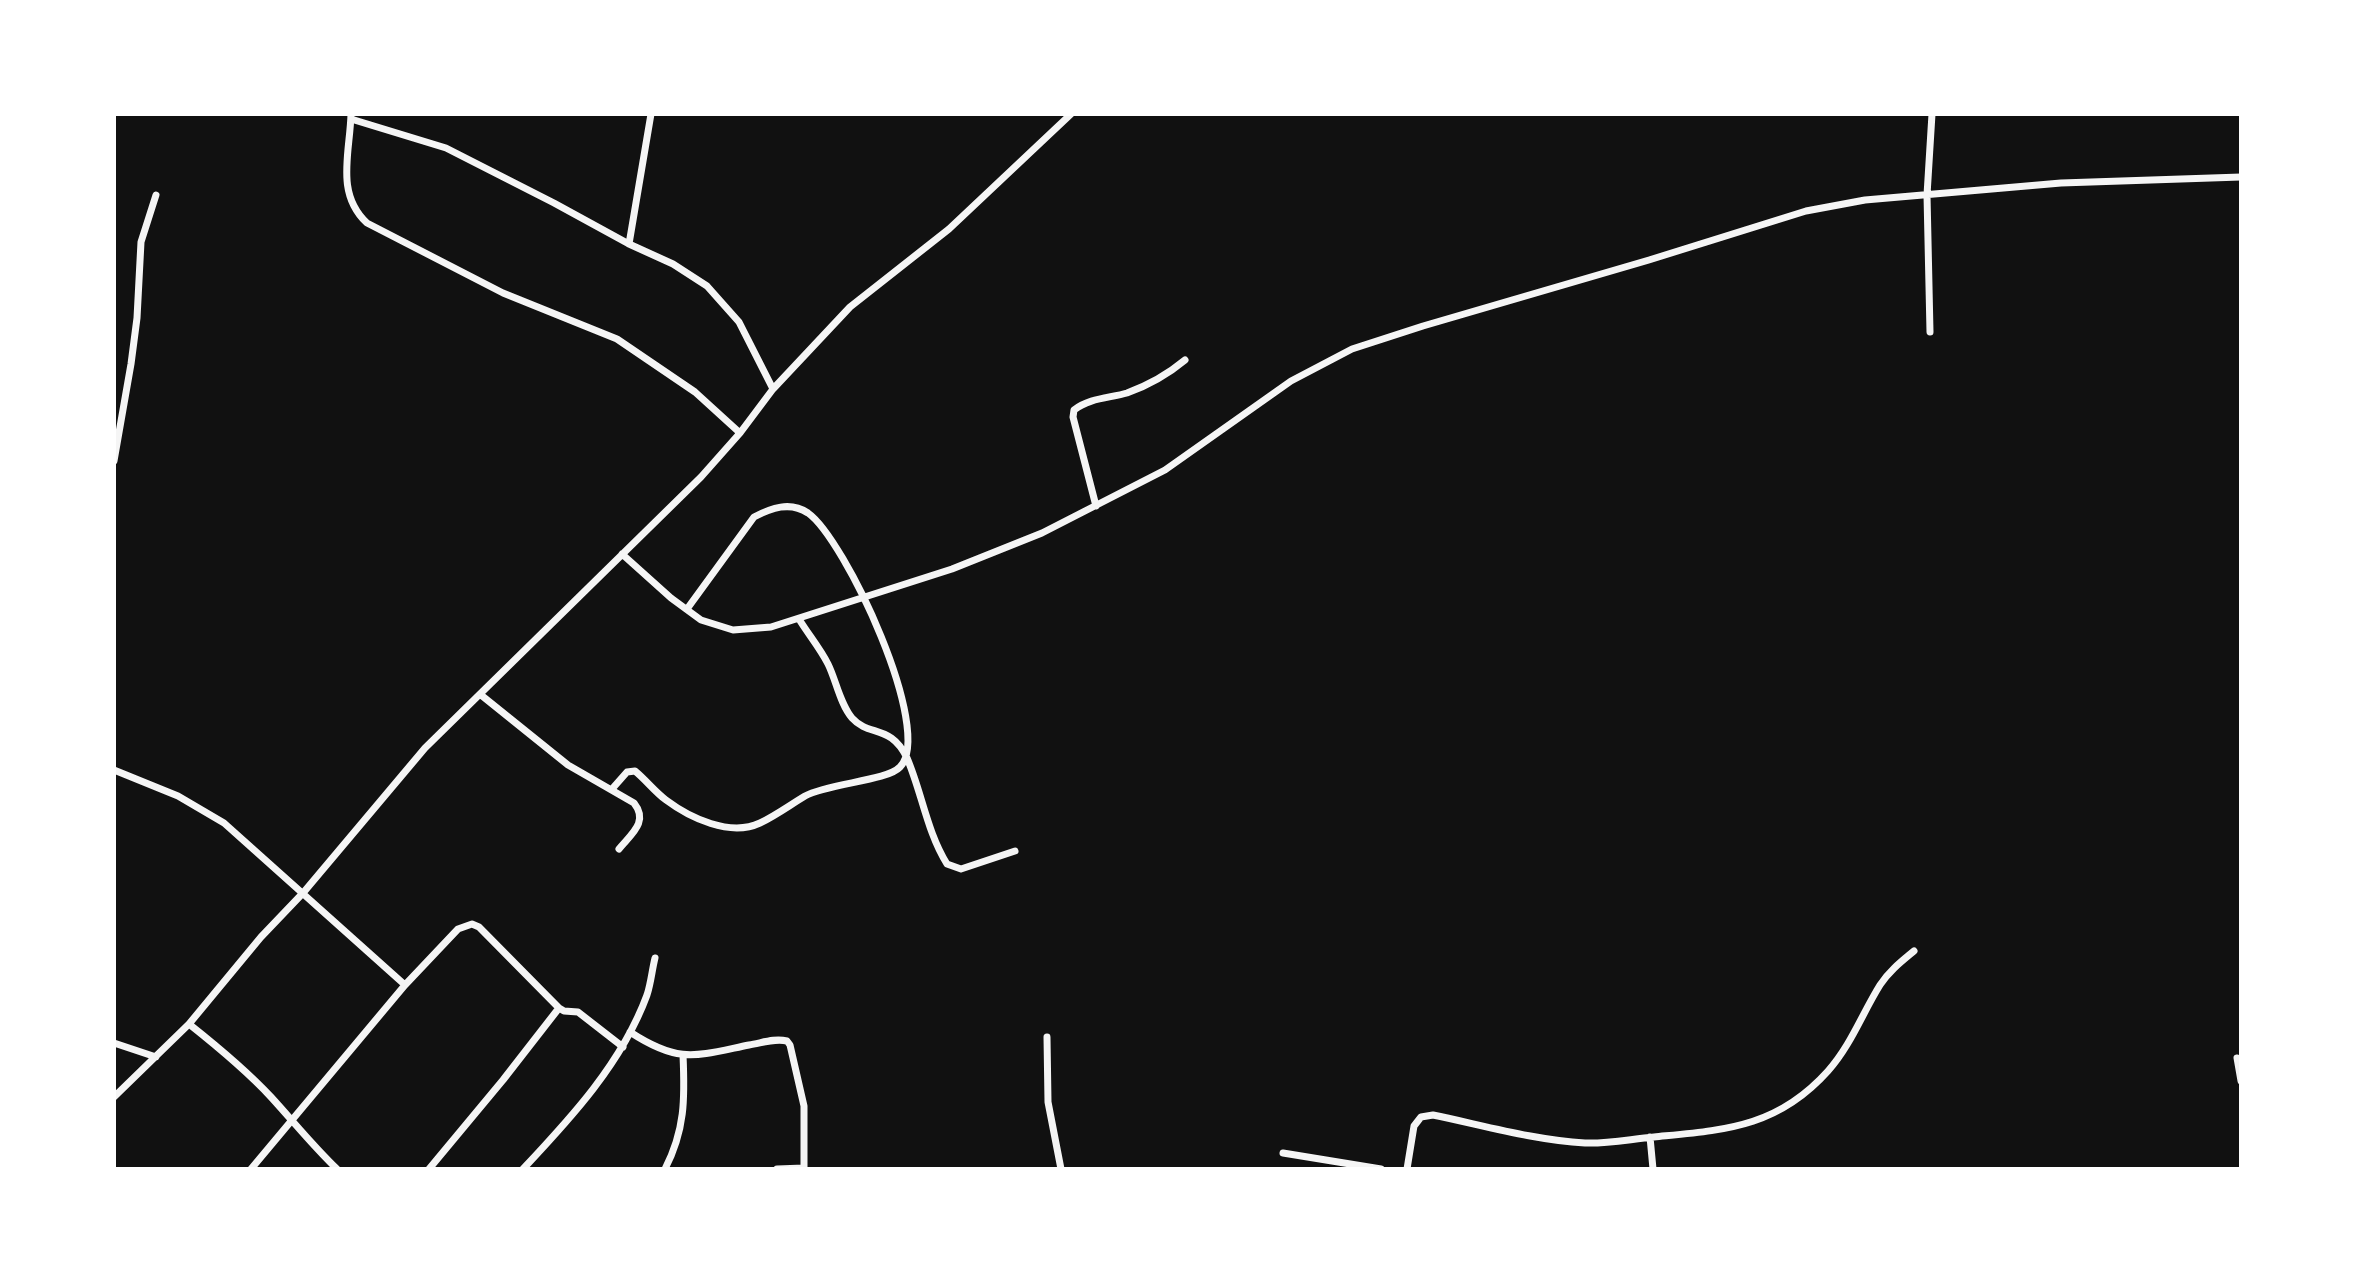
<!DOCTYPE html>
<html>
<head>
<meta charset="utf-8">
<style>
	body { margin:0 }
	#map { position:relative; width:2355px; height:1283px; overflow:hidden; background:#111; font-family:"Exo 2",sans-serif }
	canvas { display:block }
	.frame { position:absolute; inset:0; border:116px solid #fff; pointer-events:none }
</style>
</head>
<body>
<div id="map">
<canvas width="2355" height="1283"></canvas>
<div class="frame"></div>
</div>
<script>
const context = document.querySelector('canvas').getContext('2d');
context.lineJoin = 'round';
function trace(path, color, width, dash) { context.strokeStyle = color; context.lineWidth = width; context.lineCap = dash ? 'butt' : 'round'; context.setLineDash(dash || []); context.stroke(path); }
const minor = new Path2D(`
	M 351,114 C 350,153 335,193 367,223 L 503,293 L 617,339 L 695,392 L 740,433
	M 351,119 L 446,148 L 554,203 L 629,244 L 673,264 L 707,286 L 739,322 L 773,389
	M 629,244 L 651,114
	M 1930,332 L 1927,195 L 1932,114
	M 114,461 L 131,364 L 137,318 L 141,242 L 156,195
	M 1096,506 L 1073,417 L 1074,410 C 1089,398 1110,398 1127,393 C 1149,385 1167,375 1185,360
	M 622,554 L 671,598 L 701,620 L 733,630 L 771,627 L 952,569 L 1042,533 L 1165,470 L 1291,381 L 1352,349 L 1423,326 L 1649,260 L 1806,211 L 1865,200 L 2061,183 L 2241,177
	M 799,619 C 808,634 820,648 828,664 C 836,680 840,704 852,718 C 869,737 891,724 907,758 C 922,793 927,832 947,864 L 961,869 L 1015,851
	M 481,695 L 568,765 L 634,803 C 649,822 631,834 619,849
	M 114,770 L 178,796 L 224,823 L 405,985 L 251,1169
	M 612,789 L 627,772 L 635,771 C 646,780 655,792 666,800 C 690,818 730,837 760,823 C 775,816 790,805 805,796 C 829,783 887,781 900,767 C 935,731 845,539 808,513 C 790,501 771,508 754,517 L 687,609
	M 405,985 L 458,929 L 472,924 L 479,927 L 559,1008 L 564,1011 L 578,1012 L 623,1047
	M 189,1024 C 218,1047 246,1070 271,1097 C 293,1121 313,1146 337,1169
	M 630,1032 C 679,1064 695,1056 749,1045 C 762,1043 774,1038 787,1041 L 790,1045 L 804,1106 L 804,1169
	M 1047,1037 L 1048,1102 L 1061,1169
	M 114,1043 L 156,1057
	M 2237,1058 L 2241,1081
	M 114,1097 L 189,1024 L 261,937 L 303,893 L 425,748 L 701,477 L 740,433 L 773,389 L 850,307 L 949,229 L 1071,114
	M 1650,1137 L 1653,1169
	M 1283,1153 L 1381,1169
	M 429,1169 L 503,1080 L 559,1008
	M 523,1169 C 571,1118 622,1063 647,995 C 651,983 652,970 655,958
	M 665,1169 C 685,1130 685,1099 683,1055
	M 777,1169 L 804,1168
	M 1407,1169 L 1414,1126 L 1421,1117 L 1433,1115 C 1482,1125 1534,1140 1585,1143 C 1607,1144 1631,1139 1654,1137 C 1724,1130 1777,1128 1828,1071 C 1851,1045 1862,1014 1880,985 C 1889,971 1902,961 1914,951`);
trace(minor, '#f5f5f5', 7);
</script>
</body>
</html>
